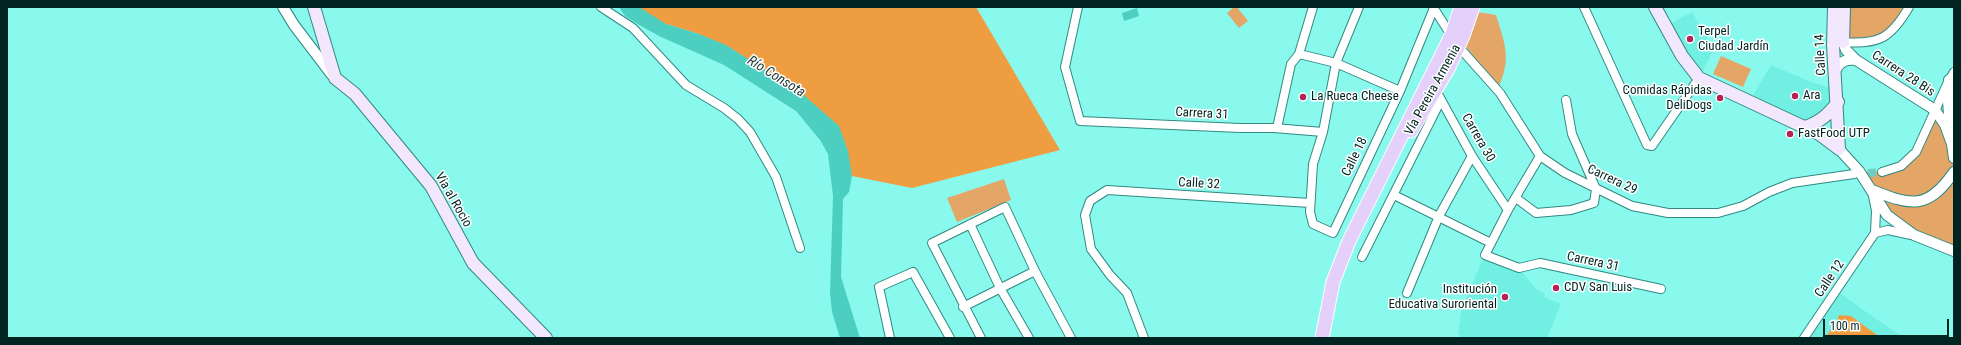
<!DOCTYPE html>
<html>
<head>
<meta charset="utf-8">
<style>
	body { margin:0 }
	#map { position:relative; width:1961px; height:345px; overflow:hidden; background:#89f9ed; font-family:"Roboto Condensed",sans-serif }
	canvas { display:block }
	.frame { position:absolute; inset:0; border:8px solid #002421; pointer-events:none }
	.scale { position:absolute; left:1823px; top:319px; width:126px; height:18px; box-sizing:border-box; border:2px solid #002421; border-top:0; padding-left:5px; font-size:12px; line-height:14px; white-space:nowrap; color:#002421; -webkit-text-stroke:3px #fff; paint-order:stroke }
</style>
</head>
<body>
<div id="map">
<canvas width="1961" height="345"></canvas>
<div class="frame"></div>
<div class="scale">100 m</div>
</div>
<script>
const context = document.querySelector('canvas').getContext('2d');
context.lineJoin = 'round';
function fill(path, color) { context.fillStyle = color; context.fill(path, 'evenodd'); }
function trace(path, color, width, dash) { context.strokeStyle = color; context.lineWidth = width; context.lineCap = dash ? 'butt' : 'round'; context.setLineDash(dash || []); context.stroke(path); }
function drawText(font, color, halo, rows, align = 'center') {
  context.font = font + ' "Roboto Condensed",sans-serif'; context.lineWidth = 3; context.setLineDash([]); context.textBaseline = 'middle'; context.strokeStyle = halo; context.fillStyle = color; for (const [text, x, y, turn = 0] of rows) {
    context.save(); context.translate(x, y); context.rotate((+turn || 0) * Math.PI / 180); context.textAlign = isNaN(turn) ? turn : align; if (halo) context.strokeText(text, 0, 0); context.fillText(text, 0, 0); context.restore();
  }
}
const built = new Path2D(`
	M 1692,12 L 1714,49 L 1699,78 L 1665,27 Z
	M 1771,65 L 1814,83 L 1837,90 L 1838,102 L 1805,127 L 1749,102 Z
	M 1485,255 L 1519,268 L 1537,290 L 1545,294 L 1544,297 L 1561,304 L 1547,338 L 1462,338 L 1458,333 L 1462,307 Z
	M 1837,291 L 1876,319 L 1905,338 L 1804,338 Z`);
const green = new Path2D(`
	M 1234,7 L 1237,7 L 1248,21 L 1239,28 L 1227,13 Z
	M 1844,7 L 1909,7 L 1884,38 L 1843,42 Z
	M 1478,12 L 1496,15 C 1505,44 1512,59 1498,88 L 1464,44 Z
	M 1721,56 L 1751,69 L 1743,87 L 1713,74 Z
	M 1935,110 L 1954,158 L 1954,251 L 1895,222 L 1859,171 L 1882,172 L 1909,160 Z
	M 1004,179 L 1011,200 L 957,222 L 947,198 Z`);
const forest = new Path2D(`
	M 632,7 L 976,7 L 1060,150 L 912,188 L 852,176 L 825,114 L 699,34 L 634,14 Z
	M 1839,315 L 1851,316 L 1881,338 L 1825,338 L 1837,321 Z`);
const water = new Path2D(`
	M 619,7 L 639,7 L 666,24 L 699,34 L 726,45 L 799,91 L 839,126 L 848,151 L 852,176 L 849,192 L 843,199 L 841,277 L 860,338 L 840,338 L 832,312 L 830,293 L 833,196 L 828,154 L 820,140 L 796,111 L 724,65 L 659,36 L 641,26 L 625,16 Z
	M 1137,8 L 1139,16 L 1124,21 L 1122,13 Z`);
const minorTunnel = new Path2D(`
	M 1856,174 L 1882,172`);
const minor = new Path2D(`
	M 601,7 L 633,28 L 686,85 L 724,108 L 738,119 L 750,132 L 776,177 L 800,248
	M 1078,7 L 1065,67 L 1080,121 L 1240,128 L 1274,128 L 1323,132
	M 1359,7 L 1336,63 L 1323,132 L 1313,164 L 1310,212 L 1313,224 L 1333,233 L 1400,91 L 1434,8
	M 1433,7 L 1458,46 L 1500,93 L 1540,156 L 1565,173 L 1632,206 L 1668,213 L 1718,213 L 1743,206 L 1769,192 L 1792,183 L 1854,174
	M 1584,7 L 1647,145 L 1652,146 L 1699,78
	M 1843,42 C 1879,45 1891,38 1909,7
	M 1299,54 L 1336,63 L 1400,91
	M 1439,96 L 1472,156 L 1508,210
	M 1277,128 L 1291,64 L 1299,54 L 1313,7
	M 1540,156 L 1508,210 L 1485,255 L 1519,268 L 1540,263 L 1661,289
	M 1882,172 L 1901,166 L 1916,152 L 1949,80 L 1954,72
	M 1394,195 L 1491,243
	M 1516,198 L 1536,213 L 1571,210 L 1594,203 L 1596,189 L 1572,134 L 1566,100
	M 970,224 L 1000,288 L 1029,338
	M 1875,233 L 1888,230 L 1911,235
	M 1362,257 L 1441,100
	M 1407,293 L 1439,216 L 1472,156
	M 963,307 L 1035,271
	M 890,338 L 879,287 L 913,272 L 950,338
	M 981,338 L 932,243 L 1005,207 L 1035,271 L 1071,338
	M 1144,338 L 1127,293 L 1110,275 L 1091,249 L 1085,215 L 1090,201 L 1107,190 L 1310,203
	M 1804,338 L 1875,233 L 1876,211 L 1873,196`);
const tertiary = new Path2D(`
	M 283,7 L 294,25 L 332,75
	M 1843,42 L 1846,50 L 1856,60 L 1935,110 L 1945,125 L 1952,144 L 1954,158
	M 1835,71 C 1840,61 1846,59 1856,60
	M 1949,80 L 1948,101 L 1950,128
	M 1839,149 L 1859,171 L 1887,215 L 1914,235 L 1954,251
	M 1872,190 C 1911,206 1928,210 1954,172`);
const secondary = new Path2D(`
	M 314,7 L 335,78 L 355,94 L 431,186 L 473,263 L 546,338
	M 1655,7 L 1682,56 L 1699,78 L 1819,134 L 1839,149
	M 1834,7 L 1833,45 L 1839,149
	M 1843,42 L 1844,7
	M 1805,127 C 1820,122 1828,115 1838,102`);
const primary = new Path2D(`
	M 1411,131 L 1448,69 L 1463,36 L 1473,7
	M 1322,338 L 1333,282 L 1349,241 L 1452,34 L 1461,7`);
const markers = [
	[1690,39,4,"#b32355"],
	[1795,96,4,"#b32355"],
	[1303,97,4,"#b32355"],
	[1720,98,4,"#b32355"],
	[1790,134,4,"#b32355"],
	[1556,288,4,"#b32355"],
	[1505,297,4,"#b32355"]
];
const poiNames = [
	["Terpel",1698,32],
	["Ciudad Jardín",1698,47],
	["Comidas Rápidas",1712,91,"right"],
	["DeliDogs",1712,106,"right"],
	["Ara",1803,96],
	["La Rueca Cheese",1311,97],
	["FastFood UTP",1798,134],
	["CDV San Luis",1564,288],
	["Institución",1497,290,"right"],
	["Educativa Suroriental",1497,305,"right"]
];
const streetNames = [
	["Calle 14",1821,55,-93],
	["Carrera 28 Bis",1903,74,33],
	["Vía Pereira Armenia",1433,90,-61],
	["Carrera 31",1202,114,3],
	["Carrera 30",1478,138,60],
	["Calle 18",1355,157,-64],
	["Carrera 29",1612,180,25],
	["Calle 32",1199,184,3],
	["Via al Rocio",453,200,60],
	["Carrera 31",1593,262,12],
	["Calle 12",1830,279,-56]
];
const waterNames = [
	["Río Consota",776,77,32]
];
fill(built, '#70efe2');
fill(green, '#e3a667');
fill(forest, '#ee9e40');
fill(water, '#4ccec1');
trace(minorTunnel, '#6ecec4', 8, [8, 4]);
trace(minor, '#318981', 10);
trace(tertiary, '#318981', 12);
trace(secondary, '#318981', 14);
trace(primary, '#fff', 15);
trace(minor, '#fff', 8);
trace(tertiary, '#fff', 10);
trace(secondary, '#f2e7fd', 12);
trace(primary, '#e5d0fb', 13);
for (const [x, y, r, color] of markers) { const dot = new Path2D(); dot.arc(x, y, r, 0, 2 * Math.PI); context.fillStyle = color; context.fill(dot); trace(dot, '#fff', 1.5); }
drawText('13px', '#002421', '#fff', poiNames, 'left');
drawText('13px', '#002421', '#fff', streetNames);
drawText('italic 14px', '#223e3b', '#fff', waterNames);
</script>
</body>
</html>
